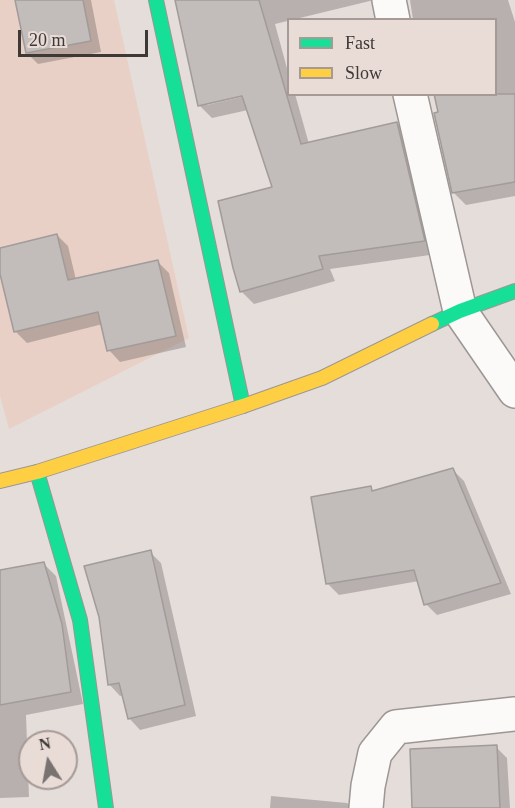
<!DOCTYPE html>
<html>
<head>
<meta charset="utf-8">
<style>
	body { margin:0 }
	#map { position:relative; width:515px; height:808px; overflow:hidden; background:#e5ddda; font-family:Georgia,serif }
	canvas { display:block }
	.legend { position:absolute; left:287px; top:18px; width:210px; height:78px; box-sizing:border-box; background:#e9dbd6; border:2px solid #a59a96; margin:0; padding:8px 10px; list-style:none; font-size:18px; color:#3e3937 }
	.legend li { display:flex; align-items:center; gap:12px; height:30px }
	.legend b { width:30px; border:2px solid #a59a96 }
	.north { position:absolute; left:18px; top:730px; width:60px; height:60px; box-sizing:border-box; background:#e9dbd6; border:2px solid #a59a96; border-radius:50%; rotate:349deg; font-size:16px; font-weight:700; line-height:24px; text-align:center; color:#3e3937 }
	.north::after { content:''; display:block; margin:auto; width:21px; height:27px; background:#787270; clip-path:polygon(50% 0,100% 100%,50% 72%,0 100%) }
	.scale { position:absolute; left:18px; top:30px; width:130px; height:27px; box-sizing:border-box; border:3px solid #3e3937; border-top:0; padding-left:8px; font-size:18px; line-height:21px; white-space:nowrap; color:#3e3937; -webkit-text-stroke:4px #e9dbd6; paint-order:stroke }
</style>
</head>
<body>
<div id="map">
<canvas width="515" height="808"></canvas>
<ul class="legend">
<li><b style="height:8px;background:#16e098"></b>Fast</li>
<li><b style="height:8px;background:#ffcf43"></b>Slow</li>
</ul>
<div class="north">N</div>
<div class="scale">20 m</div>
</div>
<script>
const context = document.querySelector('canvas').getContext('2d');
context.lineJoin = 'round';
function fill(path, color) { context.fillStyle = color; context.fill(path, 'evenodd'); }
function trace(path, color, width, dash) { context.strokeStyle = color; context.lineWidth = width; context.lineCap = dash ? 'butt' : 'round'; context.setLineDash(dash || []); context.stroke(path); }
const green = new Path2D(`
	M 0,0 L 114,0 L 189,338 L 9,429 L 0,396 Z`);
const shadow = new Path2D(`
	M 17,0 L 91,0 L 101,52 L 38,64 L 27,53 Z
	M 177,0 L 374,0 L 275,24 L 288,72 L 288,94 L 295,94 L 309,144 L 397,123 L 409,136 L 437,254 L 330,269 L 335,281 L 254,304 L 241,291 L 274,188 L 248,110 L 212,118 L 199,105 ZM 249,93 L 250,95 L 207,105 L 207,102 Z
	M 410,0 L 508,0 L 515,22 L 515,196 L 466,205 L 453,192 L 496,94 L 496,20 L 413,20 Z
	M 57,235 L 68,246 L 76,280 L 158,262 L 169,273 L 186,347 L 120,362 L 109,350 L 103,324 L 27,343 L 16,332 L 0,268 L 0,249 Z
	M 453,470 L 464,481 L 511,594 L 437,615 L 426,604 L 419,581 L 339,595 L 328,584 L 312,498 L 370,488 L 374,492 Z
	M 150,552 L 161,563 L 196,716 L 140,730 L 129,718 L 124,695 L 120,696 L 109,684 Z
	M 43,563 L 56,576 L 83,704 L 26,715 L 29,797 L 0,798 L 0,571 Z
	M 496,747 L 507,758 L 510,808 L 414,808 Z
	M 271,796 L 347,803 L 352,808 L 270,808 Z`);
const building = new Path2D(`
	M 15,0 L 83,0 L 91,41 L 26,53 Z
	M 175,0 L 259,0 L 301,144 L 397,122 L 425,241 L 319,256 L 323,269 L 240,292 L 233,268 L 218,201 L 272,187 L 242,96 L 198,106 Z
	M 434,94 L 515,94 L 515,182 L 452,193 L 434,113 L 438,112 Z
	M 57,234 L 68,280 L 158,260 L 176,336 L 107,351 L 98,312 L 14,332 L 0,274 L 0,248 Z
	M 453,468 L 501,583 L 424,605 L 414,570 L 326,584 L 311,497 L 371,486 L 372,491 Z
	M 151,550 L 185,705 L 128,719 L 119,683 L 108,685 L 99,617 L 84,566 Z
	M 44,562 L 62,624 L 71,692 L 0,705 L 0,570 Z
	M 497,745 L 500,808 L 412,808 L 410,749 Z`);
const street = new Path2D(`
	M 389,0 L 393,20
	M 410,94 L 460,311 L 515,391
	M 366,808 L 368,786 L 375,753 L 396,727 L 515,714`);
const fast = new Path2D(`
	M 156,0 L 243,406
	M 432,324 L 460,311 L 515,291
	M 37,472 L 80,620 L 106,808`);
const slow = new Path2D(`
	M 0,481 L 37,472 L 243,406 L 322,378 L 432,324`);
fill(green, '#e8d0c7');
fill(shadow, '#0003');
fill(building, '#c2bcba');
trace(building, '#a19b99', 1.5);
trace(street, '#9c9694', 36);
trace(fast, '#9c9694', 16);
trace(slow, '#9c9694', 16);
trace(street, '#fbfaf9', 33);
trace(fast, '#16e098', 14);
trace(slow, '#ffcf43', 14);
</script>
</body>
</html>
